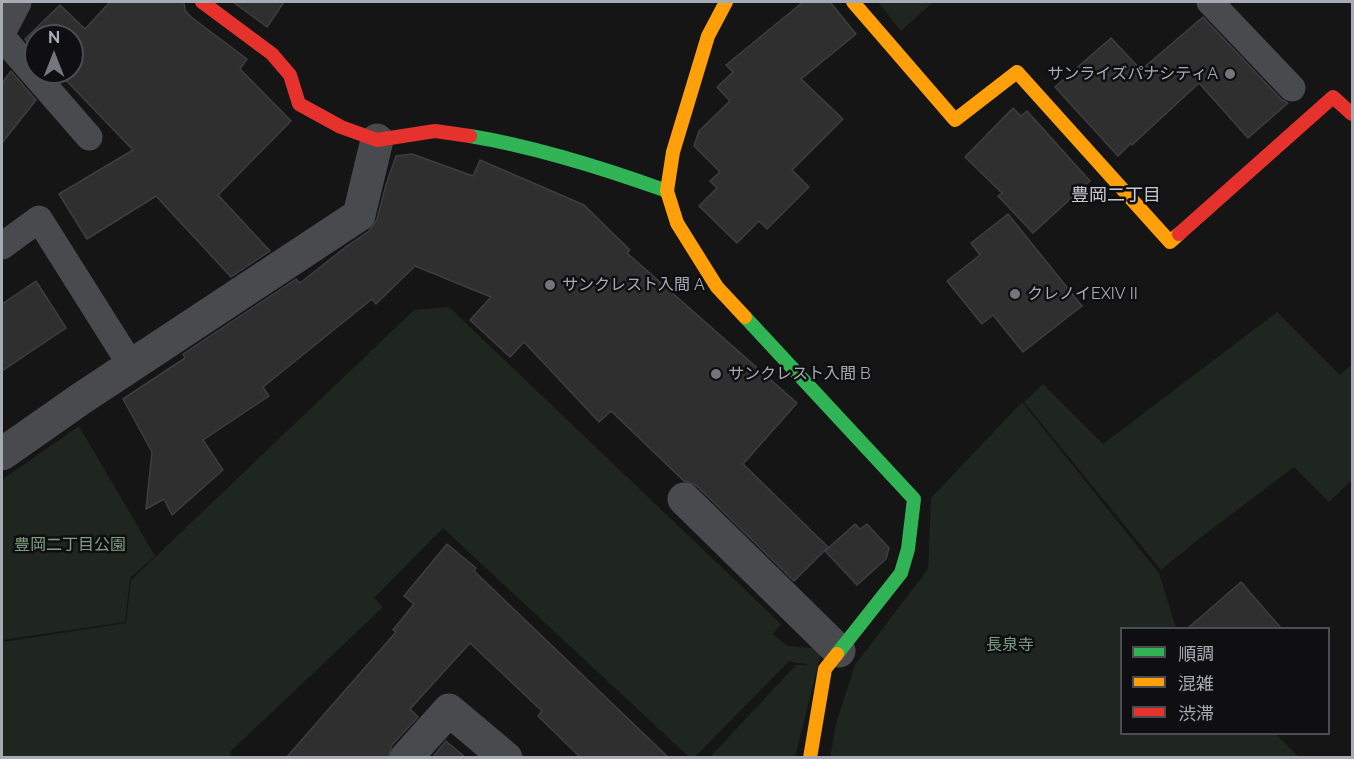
<!DOCTYPE html>
<html>
<head>
<meta charset="utf-8">
<style>
	body { margin:0 }
	#map { position:relative; width:1354px; height:759px; overflow:hidden; background:#151515; font-family:Raleway,"Noto Sans JP",sans-serif }
	canvas { display:block }
	.frame { position:absolute; inset:0; border:3px solid #a6abb5; pointer-events:none }
	.legend { position:absolute; left:1120px; top:627px; width:210px; height:108px; box-sizing:border-box; background:#0f0f11; border:2px solid #4b4d53; margin:0; padding:8px 10px; list-style:none; font-size:18px; color:#a6abb5 }
	.legend li { display:flex; align-items:center; gap:12px; height:30px }
	.legend b { width:30px; border:2px solid #4b4d53 }
	.north { position:absolute; left:24px; top:24px; width:60px; height:60px; box-sizing:border-box; background:#0f0f11; border:2px solid #4b4d53; border-radius:50%; rotate:0deg; font-size:16px; font-weight:700; line-height:24px; text-align:center; color:#a6abb5 }
	.north::after { content:''; display:block; margin:auto; width:21px; height:27px; background:#73767d; clip-path:polygon(50% 0,100% 100%,50% 72%,0 100%) }
</style>
</head>
<body>
<div id="map">
<canvas width="1354" height="759"></canvas>
<div class="frame"></div>
<ul class="legend">
<li><b style="height:8px;background:#30b455"></b>順調</li>
<li><b style="height:8px;background:#ff9f0a"></b>混雑</li>
<li><b style="height:8px;background:#e5322d"></b>渋滞</li>
</ul>
<div class="north">N</div>
</div>
<script>
const context = document.querySelector('canvas').getContext('2d');
context.lineJoin = 'round';
function fill(path, color) { context.fillStyle = color; context.fill(path, 'evenodd'); }
function trace(path, color, width, dash) { context.strokeStyle = color; context.lineWidth = width; context.lineCap = dash ? 'butt' : 'round'; context.setLineDash(dash || []); context.stroke(path); }
function drawText(font, color, halo, rows, align = 'center') {
  context.font = font + ' Raleway,"Noto Sans JP",sans-serif'; context.lineWidth = 5; context.setLineDash([]); context.textBaseline = 'middle'; context.strokeStyle = halo; context.fillStyle = color; for (const [text, x, y, turn = 0] of rows) {
    context.save(); context.translate(x, y); context.rotate((+turn || 0) * Math.PI / 180); context.textAlign = isNaN(turn) ? turn : align; if (halo) context.strokeText(text, 0, 0); context.fillText(text, 0, 0); context.restore();
  }
}
const green = new Path2D(`
	M 878,2 L 933,2 L 901,31 Z
	M 449,307 L 781,624 L 773,634 L 788,646 L 822,649 L 795,757 L 710,757 L 796,665 L 809,665 L 789,661 L 695,757 L 689,757 L 443,528 L 374,598 L 383,607 L 230,752 L 231,757 L 2,758 L 2,642 L 126,623 L 131,580 L 414,310 Z
	M 1277,312 L 1340,375 L 1352,364 L 1352,480 L 1329,502 L 1294,467 L 1200,538 L 1161,570 L 1024,402 L 1043,384 L 1103,444 Z
	M 1022,402 L 1159,573 L 1175,625 L 1178,628 L 1122,628 L 1122,734 L 1276,734 L 1299,757 L 830,757 L 837,720 L 855,665 L 928,569 L 931,498 Z
	M 79,426 L 155,556 L 130,578 L 125,622 L 2,640 L 2,480 Z`);
const building = new Path2D(`
	M 110,2 L 184,2 L 185,10 L 191,17 L 247,59 L 240,69 L 291,121 L 218,195 L 270,251 L 231,277 L 156,196 L 87,239 L 59,194 L 133,150 L 58,72 L 72,72 L 72,36 L 36,36 L 36,52 L 25,39 L 60,5 L 85,29 Z
	M 233,2 L 284,2 L 267,27 Z
	M 803,2 L 830,2 L 856,34 L 801,79 L 843,119 L 792,170 L 809,187 L 767,229 L 759,221 L 737,243 L 699,206 L 717,188 L 710,181 L 720,172 L 694,146 L 699,131 L 730,101 L 717,87 L 733,72 L 726,65 Z
	M 1203,17 L 1281,99 L 1288,103 L 1248,138 L 1199,83 L 1132,145 L 1131,143 L 1118,156 L 1055,87 L 1111,38 L 1141,70 Z
	M 11,71 L 36,100 L 2,143 L 2,83 Z
	M 1013,108 L 1021,116 L 1027,111 L 1090,181 L 1033,233 L 998,196 L 1002,193 L 965,157 Z
	M 412,154 L 473,176 L 480,160 L 584,205 L 630,250 L 627,253 L 797,403 L 743,464 L 828,547 L 794,581 L 697,486 L 684,481 L 611,411 L 599,422 L 524,342 L 510,357 L 470,320 L 491,297 L 415,266 L 376,304 L 372,299 L 263,387 L 269,396 L 203,440 L 223,470 L 172,515 L 164,499 L 146,509 L 152,452 L 123,399 L 185,358 L 183,354 L 296,279 L 300,283 L 347,246 L 369,231 L 377,219 L 386,185 L 396,156 Z
	M 1008,214 L 1082,306 L 1023,352 L 993,315 L 982,324 L 947,281 L 980,255 L 971,243 Z
	M 36,281 L 66,328 L 2,371 L 2,304 Z
	M 855,524 L 860,529 L 867,524 L 889,548 L 886,559 L 857,585 L 825,551 Z
	M 447,544 L 476,568 L 474,571 L 669,758 L 581,758 L 538,716 L 542,711 L 470,643 L 410,709 L 418,717 L 392,745 L 388,758 L 286,758 L 396,632 L 393,630 L 414,604 L 404,596 Z
	M 1241,582 L 1281,628 L 1188,628 Z
	M 446,741 L 466,758 L 432,758 Z`);
const lane = new Path2D(`
	M 1210,2 L 1292,88
	M 2,37 L 89,137
	M 2,246 L 39,219 L 131,365`);
const street = new Path2D(`
	M 2,27 L 15,2
	M 2,454 L 82,398 L 359,215 L 377,140
	M 684,499 L 839,651
	M 406,758 L 449,710 L 506,758`);
const fast = new Path2D(`
	M 470,136 C 537,147 603,168 667,191
	M 745,317 L 914,499 L 908,549 L 901,573 L 837,654`);
const slow = new Path2D(`
	M 726,2 L 708,36 L 673,152 L 667,191 L 677,223 L 717,287 L 745,317
	M 853,2 L 955,120 L 1017,72 L 1170,242 L 1179,234
	M 810,758 L 825,669 L 837,654`);
const jam = new Path2D(`
	M 202,2 L 272,54 L 290,75 L 299,104 L 341,127 L 377,140 L 435,131 L 470,136
	M 1179,234 L 1333,97 L 1352,114`);
const markers = [
	[1230,74,6,"#73767d"],
	[550,285,6,"#73767d"],
	[1015,294,6,"#73767d"],
	[716,374,6,"#73767d"]
];
const poiNames = [
	["サンライズパナシティA",1218,74,"right"],
	["サンクレスト入間 A",562,285],
	["クレノイEXIV II",1027,294],
	["サンクレスト入間 B",728,374]
];
const parkNames = [
	["豊岡二丁目公園",70,545],
	["長泉寺",1010,645]
];
const neighbourhoodNames = [
	["豊岡二丁目",1116,196]
];
fill(green, '#1f251f');
fill(building, '#2f2f30');
trace(building, '#3d3e41', 1.5);
trace(lane, '#494a4e', 27);
trace(street, '#494a4e', 33);
trace(fast, '#30b455', 14);
trace(slow, '#ff9f0a', 14);
trace(jam, '#e5322d', 14);
for (const [x, y, r, color] of markers) { const dot = new Path2D(); dot.arc(x, y, r, 0, 2 * Math.PI); context.fillStyle = color; context.fill(dot); trace(dot, '#0f0f11', 2); }
drawText('16px', '#a6abb5', '#0f0f11', poiNames, 'left');
drawText('16px', '#7ea080', '#0f0f11', parkNames);
drawText('18px', '#c7cad2', '#0f0f11', neighbourhoodNames);
</script>
</body>
</html>
